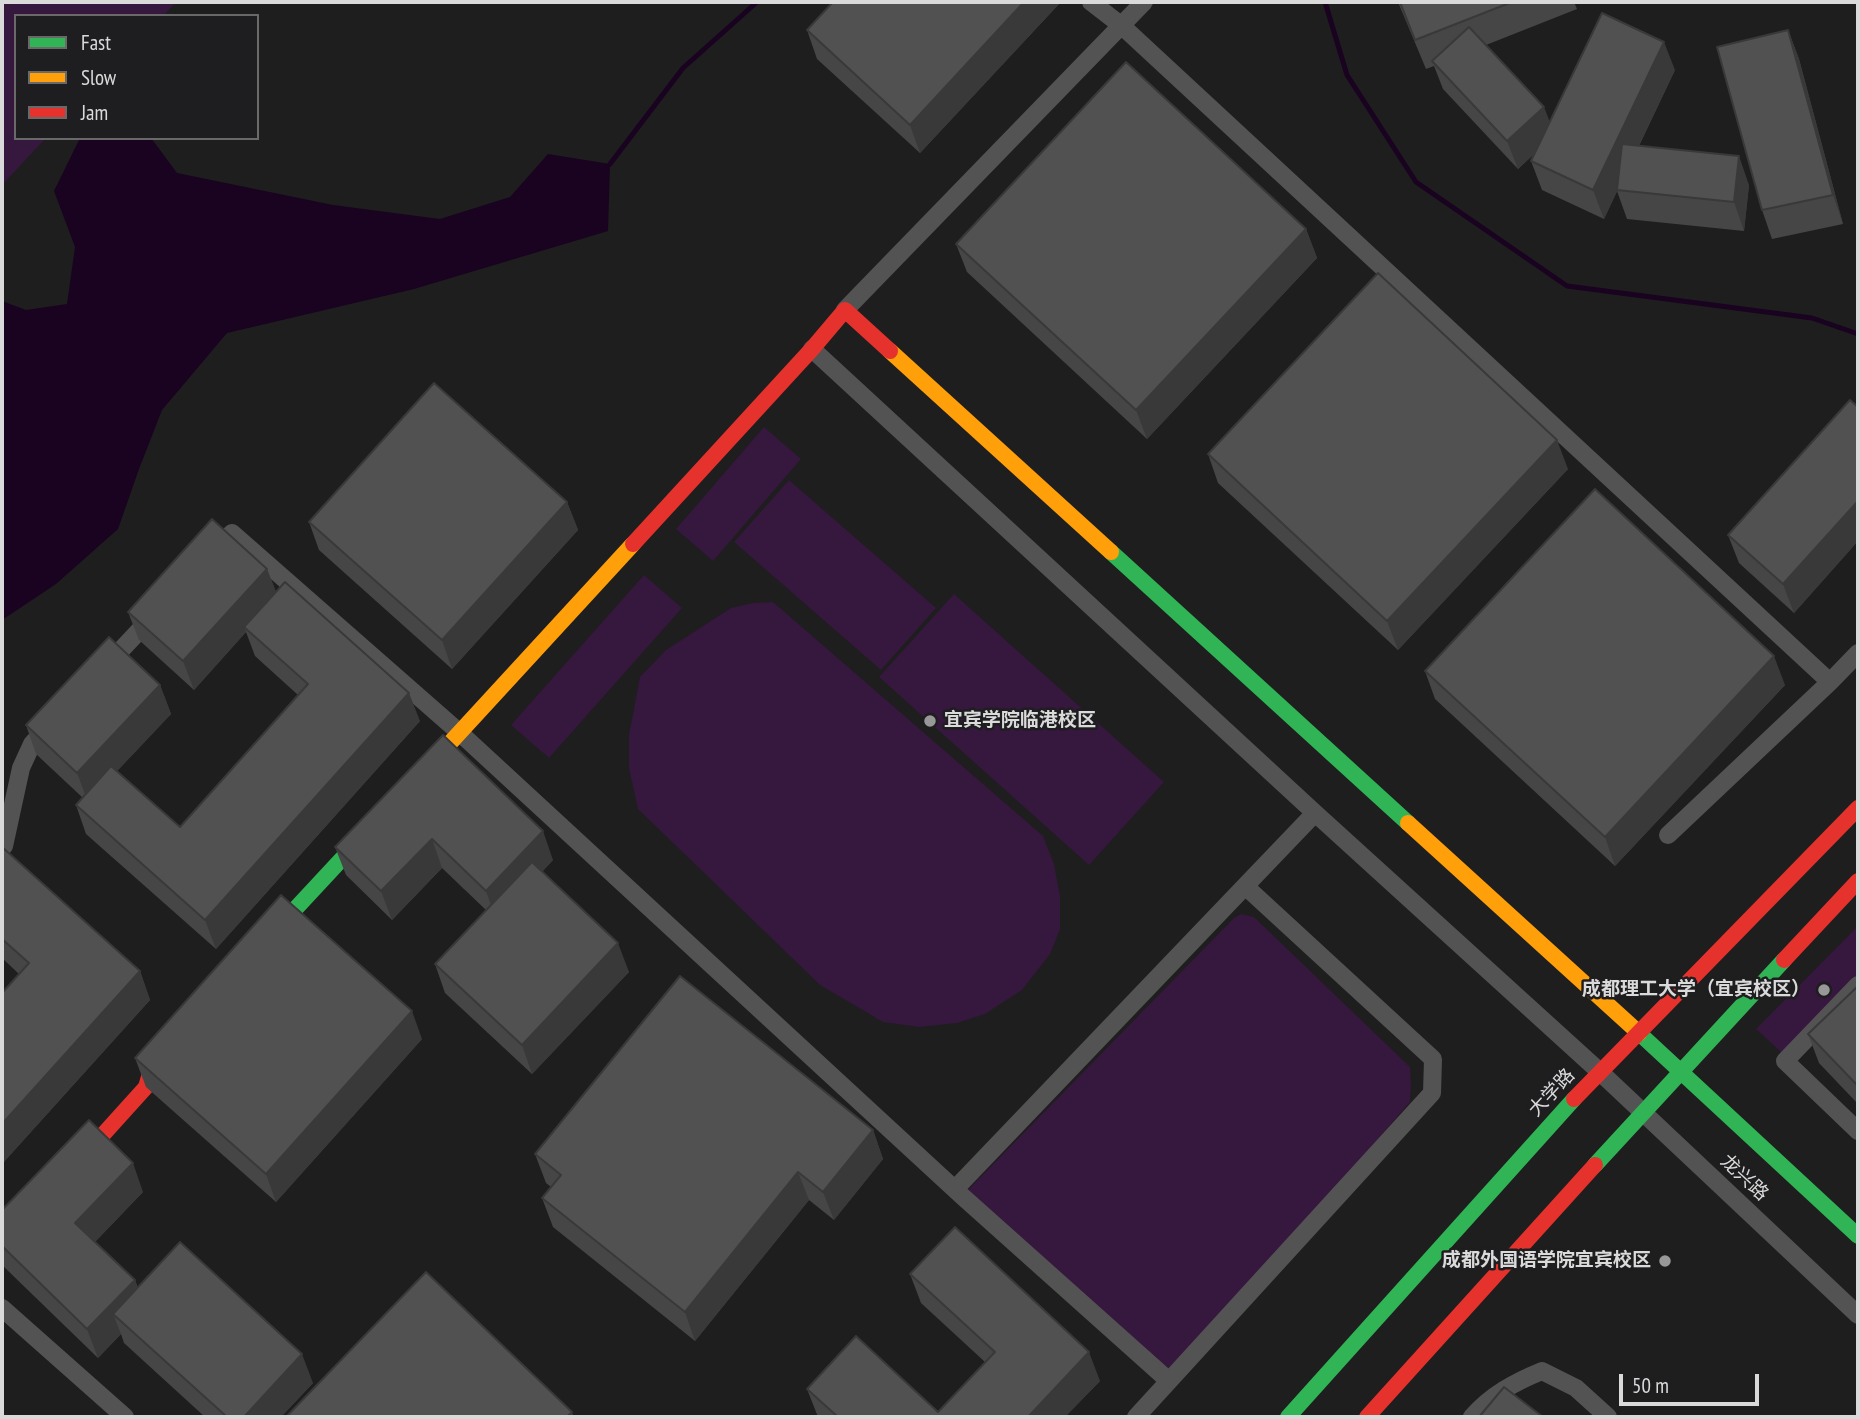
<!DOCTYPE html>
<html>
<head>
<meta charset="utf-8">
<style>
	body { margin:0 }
	#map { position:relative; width:1860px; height:1419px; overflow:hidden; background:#1e1e1e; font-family:"PT Sans Narrow",sans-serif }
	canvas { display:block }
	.frame { position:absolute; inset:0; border:4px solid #dbdadb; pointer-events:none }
	.legend { position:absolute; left:14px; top:14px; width:245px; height:126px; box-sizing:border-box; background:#1e1d1f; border:2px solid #6a696a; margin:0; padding:9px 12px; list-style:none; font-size:21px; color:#dbdadb }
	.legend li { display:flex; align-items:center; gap:14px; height:35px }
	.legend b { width:35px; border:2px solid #6a696a }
	.scale { position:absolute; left:1619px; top:1374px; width:140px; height:32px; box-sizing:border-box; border:4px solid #dbdadb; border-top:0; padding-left:9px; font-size:21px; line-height:24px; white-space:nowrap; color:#dbdadb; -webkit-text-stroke:5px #1e1d1f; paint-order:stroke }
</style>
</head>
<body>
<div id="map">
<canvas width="1860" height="1419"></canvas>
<div class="frame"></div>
<ul class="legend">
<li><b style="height:9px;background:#30b455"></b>Fast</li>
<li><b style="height:9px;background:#ff9f0a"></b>Slow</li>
<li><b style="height:9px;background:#e5322d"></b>Jam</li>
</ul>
<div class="scale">50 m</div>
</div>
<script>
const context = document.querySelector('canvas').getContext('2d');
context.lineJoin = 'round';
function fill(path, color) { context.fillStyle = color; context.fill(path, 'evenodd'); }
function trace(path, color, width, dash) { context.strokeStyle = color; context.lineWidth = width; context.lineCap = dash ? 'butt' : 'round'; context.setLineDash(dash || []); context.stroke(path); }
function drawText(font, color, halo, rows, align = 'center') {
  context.font = font + ' "PT Sans Narrow","Noto Sans SC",sans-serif'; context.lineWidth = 5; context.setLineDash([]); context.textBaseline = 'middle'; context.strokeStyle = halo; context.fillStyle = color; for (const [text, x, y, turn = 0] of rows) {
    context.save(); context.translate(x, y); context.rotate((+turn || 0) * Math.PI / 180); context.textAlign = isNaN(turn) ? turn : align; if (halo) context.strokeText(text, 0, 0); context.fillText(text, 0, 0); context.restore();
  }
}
const green = new Path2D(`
	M 2,2 L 176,2 L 163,16 L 16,16 L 16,138 L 46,138 L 2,185 Z
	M 764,427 L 801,459 L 713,561 L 676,529 Z
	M 789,480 L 936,608 L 881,670 L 734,542 Z
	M 644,575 L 682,608 L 549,758 L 511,725 Z
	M 954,594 L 1164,782 L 1089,865 L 879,677 Z
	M 773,602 L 1043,836 L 1054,864 L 1060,896 L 1060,929 L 1050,954 L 1022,990 L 985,1014 L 957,1023 L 919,1027 L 883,1022 L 820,985 L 638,809 L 629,768 L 629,735 L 640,677 L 666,650 L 731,608 L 753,603 Z
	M 1241,914 L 1254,917 L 1410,1067 L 1411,1086 L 1410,1102 L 1169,1381 L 962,1196 L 1234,918 Z
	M 1858,926 L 1858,977 L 1783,1054 L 1756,1029 Z`);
const water = new Path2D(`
	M 80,138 L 151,138 L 177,173 L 333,205 L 440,219 L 510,197 L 548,154 L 610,164 L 608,231 L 414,289 L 227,333 L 162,410 L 139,469 L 118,529 L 56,584 L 2,620 L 2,301 L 26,310 L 67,304 L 75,247 L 54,191 Z`);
const stream = new Path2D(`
	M 1325,2 L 1347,75 L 1416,182 L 1567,286 L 1812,318 L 1858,334
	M 610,164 L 683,68 L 757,2`);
const street = new Path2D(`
	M 1091,2 L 1122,26 L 1830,682
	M 845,310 L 1144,2
	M 812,349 L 1315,813 L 1600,1072 L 1858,1315
	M 215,551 L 232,533 L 460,733 L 962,1196 L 1169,1381 L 1136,1417
	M 106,666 L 152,617
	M 1668,835 L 1830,682 L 1858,653
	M 2,848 L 4,846 L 21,768 L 32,744 L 48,726
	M 1858,985 L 1785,1061 L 1858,1131
	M 955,1189 L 1315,813
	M 2,1308 L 125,1417
	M 1169,1381 L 1432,1093 L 1433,1059 L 1245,886
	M 1472,1417 C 1491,1395 1515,1382 1542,1371 L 1576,1388 L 1608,1417`);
const fast = new Path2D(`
	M 1111,552 L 1408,823
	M 272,934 L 365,834
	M 1639,1033 L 1858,1236
	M 1595,1165 L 1784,960
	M 1288,1417 L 1574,1099`);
const slow = new Path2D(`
	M 890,351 L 1111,552
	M 427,768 L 633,544
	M 1408,823 L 1639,1033`);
const jam = new Path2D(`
	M 633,544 L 812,349 L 845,310 L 890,351
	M 1784,960 L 1858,881
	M 1574,1099 L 1858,808
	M 81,1159 L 146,1087 L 154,1060 L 159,1054
	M 1367,1417 L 1595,1165`);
const wall = new Path2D(`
	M 833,2 L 1058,2 L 1059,4 L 920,153 L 817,59 L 807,30 Z
	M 1398,2 L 1574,2 L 1577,9 L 1486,45 L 1550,122 L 1675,70 L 1639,146 L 1749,185 L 1744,231 L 1627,219 L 1617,191 L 1604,219 L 1542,190 L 1531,161 L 1535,153 L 1518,169 L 1443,89 L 1434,66 L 1426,69 Z
	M 1788,30 L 1799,59 L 1843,224 L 1772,239 L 1762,210 Z
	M 1306,229 L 1317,258 L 1147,439 L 967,272 L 956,244 Z
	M 1858,407 L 1858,541 L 1794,613 L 1739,563 L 1728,535 Z
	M 1208,454 L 1568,469 L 1398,650 L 1218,483 Z
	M 567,502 L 578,530 L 452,669 L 319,550 L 309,522 Z
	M 267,569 L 276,592 L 420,721 L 216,949 L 86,834 L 76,805 L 83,798 L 36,754 L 26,725 L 160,685 L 171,714 L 117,771 L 180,827 L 298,695 L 255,656 L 246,632 L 194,690 L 139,640 L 128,612 Z
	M 1425,671 L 1785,685 L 1615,866 L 1435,699 Z
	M 443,735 L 553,860 L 542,872 L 629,972 L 532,1074 L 445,993 L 435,964 L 486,910 L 442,868 L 392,920 L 346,875 L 335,847 Z
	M 2,847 L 140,971 L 150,1000 L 2,1164 L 2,993 L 19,974 L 2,958 Z
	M 1858,986 L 1858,1104 L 1819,1063 L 1808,1034 Z
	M 422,1039 L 276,1202 L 146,1087 L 135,1058 Z
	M 873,1130 L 883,1159 L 834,1220 L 809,1200 L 695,1341 L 553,1227 L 542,1198 L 551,1187 L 546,1183 L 535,1154 Z
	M 143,1192 L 95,1242 L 135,1280 L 138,1288 L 313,1383 L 281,1417 L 205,1417 L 124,1343 L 121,1334 L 98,1358 L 2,1265 L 2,1210 Z
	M 910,1274 L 1100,1381 L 1065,1417 L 818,1417 L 807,1389 L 938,1412 L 985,1362 L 921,1303 Z`);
const shadedWall = new Path2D(`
	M 1024,2 L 1058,2 L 1059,4 L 920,153 L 910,125 Z
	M 1788,30 L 1799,59 L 1843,224 L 1833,195 Z
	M 1664,42 L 1675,70 L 1604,219 L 1593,190 Z
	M 1544,107 L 1555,135 L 1518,169 L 1507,141 Z
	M 1739,156 L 1749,185 L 1744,231 L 1734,202 Z
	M 1306,229 L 1317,258 L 1147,439 L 1136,410 Z
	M 1557,440 L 1568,469 L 1398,650 L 1387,621 Z
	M 1858,501 L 1858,541 L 1794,613 L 1783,584 Z
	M 567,502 L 578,530 L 452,669 L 442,640 Z
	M 267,569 L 278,597 L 244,627 L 246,632 L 194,690 L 183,661 Z
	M 1774,656 L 1785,685 L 1615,866 L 1605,837 Z
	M 160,685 L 171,714 L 88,802 L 77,773 Z
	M 409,693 L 420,721 L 216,949 L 205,920 Z
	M 543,831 L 553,860 L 496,919 L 486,891 Z
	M 432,839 L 442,868 L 392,920 L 381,891 Z
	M 618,943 L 629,972 L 532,1074 L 522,1045 Z
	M 140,971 L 150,1000 L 2,1164 L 2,1124 Z
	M 412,1011 L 422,1039 L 276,1202 L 266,1174 Z
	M 873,1130 L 883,1159 L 834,1220 L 823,1192 Z
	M 133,1163 L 143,1192 L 86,1251 L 75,1223 Z
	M 798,1172 L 809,1200 L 695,1341 L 685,1312 Z
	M 135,1280 L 145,1309 L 113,1314 L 121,1334 L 98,1358 L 87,1329 Z
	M 1089,1352 L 1100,1381 L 1065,1417 L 1028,1417 Z
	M 302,1354 L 313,1383 L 281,1417 L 244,1417 Z
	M 572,1412 L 574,1417 L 567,1417 Z`);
const building = new Path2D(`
	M 833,2 L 1024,2 L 910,125 L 807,30 Z
	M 1400,2 L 1512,2 L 1415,40 Z
	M 1602,13 L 1664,42 L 1593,190 L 1531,161 Z
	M 1469,27 L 1544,107 L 1507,141 L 1432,61 Z
	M 1788,30 L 1833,195 L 1762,210 L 1717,47 Z
	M 1126,62 L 1306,229 L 1136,410 L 956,244 Z
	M 1622,144 L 1739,156 L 1734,202 L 1617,190 Z
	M 1378,273 L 1557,440 L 1387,621 L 1208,454 Z
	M 434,383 L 567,502 L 442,640 L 309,522 Z
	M 1850,400 L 1858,407 L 1858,501 L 1783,584 L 1728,535 Z
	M 1595,489 L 1774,656 L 1605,837 L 1425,671 Z
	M 212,519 L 267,569 L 183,661 L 128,612 Z
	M 285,582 L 409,693 L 205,920 L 76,805 L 111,766 L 180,827 L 308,684 L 244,627 Z
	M 109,637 L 160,685 L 77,773 L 26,725 Z
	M 443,735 L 543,831 L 486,891 L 432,839 L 381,891 L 335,847 Z
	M 2,847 L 140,971 L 2,1124 L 2,993 L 29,963 L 2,939 Z
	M 532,862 L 618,943 L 522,1045 L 435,964 Z
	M 281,895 L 412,1011 L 266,1174 L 135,1058 Z
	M 680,976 L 873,1130 L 823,1192 L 798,1172 L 685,1312 L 542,1198 L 561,1175 L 535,1154 Z
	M 1858,986 L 1858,1086 L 1808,1034 Z
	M 89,1120 L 133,1163 L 75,1223 L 135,1280 L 87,1329 L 2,1246 L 2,1210 Z
	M 955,1227 L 1089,1352 L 1028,1417 L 838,1417 L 807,1389 L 856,1336 L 938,1412 L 995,1352 L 910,1274 Z
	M 180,1242 L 302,1354 L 244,1417 L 227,1417 L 113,1314 Z
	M 426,1272 L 572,1412 L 567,1417 L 286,1417 Z
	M 1504,1387 L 1543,1417 L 1479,1417 Z`);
const markers = [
	[930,721,7,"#999899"],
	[1824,990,7,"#999899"],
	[1665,1261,7,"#999899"]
];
const poiNames = [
	["宜宾学院临港校区",944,721,"left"],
	["成都理工大学（宜宾校区）",1810,990],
	["成都外国语学院宜宾校区",1651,1261]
];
const streetNames = [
	["大学路",1552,1093,-47],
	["龙兴路",1744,1178,43]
];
fill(green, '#36173e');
fill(water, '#190320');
trace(stream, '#190320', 5);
trace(street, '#535353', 18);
trace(fast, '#30b455', 16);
trace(slow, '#ff9f0a', 16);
trace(jam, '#e5322d', 16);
fill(wall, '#474647');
fill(shadedWall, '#393939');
fill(building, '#525152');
trace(building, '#393939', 2);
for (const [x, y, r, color] of markers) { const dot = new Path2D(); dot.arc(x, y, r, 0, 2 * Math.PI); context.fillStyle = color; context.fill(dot); trace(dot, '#1e1d1f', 2.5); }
drawText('bold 19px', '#dbdadb', '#1e1d1f', poiNames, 'right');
drawText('19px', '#dbdadb', '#1e1d1f', streetNames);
</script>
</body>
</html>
